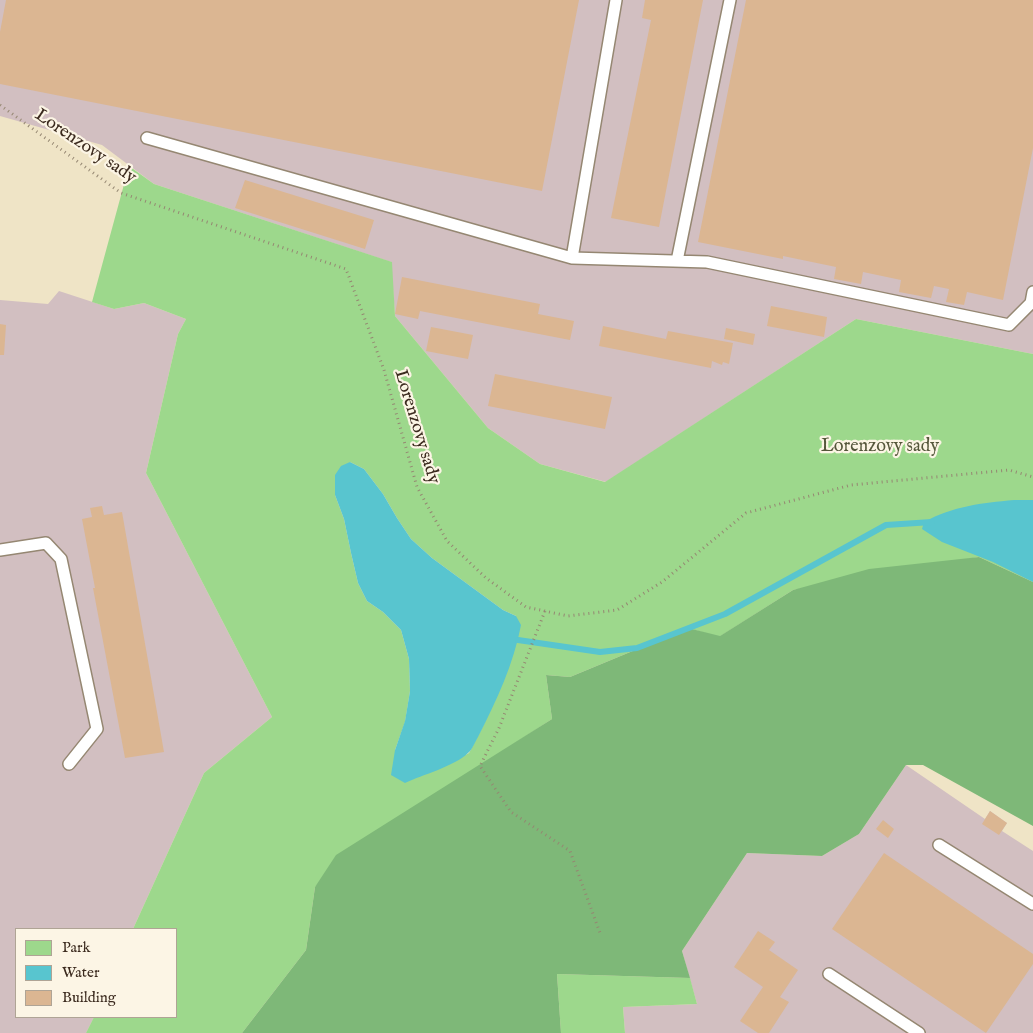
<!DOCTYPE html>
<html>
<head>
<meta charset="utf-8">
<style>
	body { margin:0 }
	#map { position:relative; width:1033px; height:1033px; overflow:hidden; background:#efe4c6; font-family:"IM FELL English",serif }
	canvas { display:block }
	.legend { position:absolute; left:15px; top:928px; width:162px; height:90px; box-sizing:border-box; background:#fcf5e5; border:1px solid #afa495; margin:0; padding:6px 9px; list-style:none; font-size:15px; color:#3b2a1e }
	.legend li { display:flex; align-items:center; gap:10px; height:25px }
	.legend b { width:25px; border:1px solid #afa495 }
</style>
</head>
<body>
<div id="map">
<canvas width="1033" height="1033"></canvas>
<ul class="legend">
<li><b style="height:14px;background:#9dd88c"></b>Park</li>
<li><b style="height:14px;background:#58c5cf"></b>Water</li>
<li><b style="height:14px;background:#dbb692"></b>Building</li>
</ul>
</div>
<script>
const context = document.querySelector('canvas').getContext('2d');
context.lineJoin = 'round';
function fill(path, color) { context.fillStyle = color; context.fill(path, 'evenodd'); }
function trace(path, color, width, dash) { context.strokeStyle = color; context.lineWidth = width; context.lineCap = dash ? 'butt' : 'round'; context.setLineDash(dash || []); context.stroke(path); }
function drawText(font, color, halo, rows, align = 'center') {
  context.font = font + ' "IM FELL English",serif'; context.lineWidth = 4.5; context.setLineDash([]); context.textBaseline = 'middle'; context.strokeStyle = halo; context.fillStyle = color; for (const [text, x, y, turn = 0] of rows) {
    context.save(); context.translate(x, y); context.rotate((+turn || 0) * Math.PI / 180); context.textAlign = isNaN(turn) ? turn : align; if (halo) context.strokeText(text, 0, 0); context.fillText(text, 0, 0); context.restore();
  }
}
const industrial = new Path2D(`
	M 0,0 L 1033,0 L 1033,354 L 856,319 L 606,482 L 540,464 L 488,428 L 395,316 L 391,262 L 154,184 L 102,145 L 0,116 Z
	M 59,291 L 114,309 L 144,303 L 186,319 L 178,334 L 146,473 L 272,717 L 204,773 L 133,929 L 16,929 L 16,1017 L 94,1017 L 86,1033 L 0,1033 L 0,300 L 48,304 Z
	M 906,765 L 985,819 L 990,811 L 1007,823 L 1002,831 L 1033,851 L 1033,1033 L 625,1033 L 623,1007 L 697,1004 L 682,951 L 747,853 L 822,856 L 859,834 Z`);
const green = new Path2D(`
	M 129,166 L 154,184 L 392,262 L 395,316 L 488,428 L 540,464 L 605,482 L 856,319 L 1033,354 L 1033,582 L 979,557 L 793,590 L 719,637 L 688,628 L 570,677 L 546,675 L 552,719 L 480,766 L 315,887 L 306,950 L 242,1033 L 86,1033 L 94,1017 L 176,1017 L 176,929 L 133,929 L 204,773 L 272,717 L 146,473 L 178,334 L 186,319 L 144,303 L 114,309 L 92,302 ZM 350,462 L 364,469 L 383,494 L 397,518 L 411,539 L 432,558 L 503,610 L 516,616 L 502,682 L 484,724 L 469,753 L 447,765 L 405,782 L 395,750 L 405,722 L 410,691 L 409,659 L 401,630 L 383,612 L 367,601 L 358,583 L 351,553 L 344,519 L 335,495 Z
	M 557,974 L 690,978 L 697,1004 L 623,1007 L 625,1033 L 561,1033 Z`);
const forest = new Path2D(`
	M 979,557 L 1033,582 L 1033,826 L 923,765 L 906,765 L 859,834 L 822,856 L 747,853 L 682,951 L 690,978 L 557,974 L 561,1033 L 242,1033 L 306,950 L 315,887 L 336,855 L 552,719 L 546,675 L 570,677 L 688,628 L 720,636 L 793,590 L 869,569 Z`);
const water = new Path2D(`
	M 350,462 L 364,469 L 383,494 L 397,518 L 411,539 L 432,558 L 503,610 L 516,616 L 521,625 C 514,663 496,702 478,737 C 475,742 472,750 468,753 C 455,766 422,775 405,783 L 391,775 L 395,750 L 405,721 L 410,691 L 409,659 L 401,630 L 383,612 L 367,601 L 358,583 L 351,553 L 344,519 L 335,495 L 335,475 L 341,466 Z
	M 1014,500 L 1033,500 L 1033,582 L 993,562 L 942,542 L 922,529 L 924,522 C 954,506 981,503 1014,500 Z`);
const stream = new Path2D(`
	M 518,640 L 600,652 L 637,648 L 725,614 L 886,525 L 932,522`);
const building = new Path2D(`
	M 6,0 L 579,0 L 542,191 L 0,84 L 0,32 Z
	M 645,0 L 703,0 L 659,227 L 611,218 L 651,20 L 642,18 Z
	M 746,0 L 1033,0 L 1033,148 L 1003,300 L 967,292 L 964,305 L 946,302 L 949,289 L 934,286 L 931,298 L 899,292 L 901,280 L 863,272 L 861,284 L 834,279 L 836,267 L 783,256 L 783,259 L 698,242 Z
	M 245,180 L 374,220 L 365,249 L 235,208 Z
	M 402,277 L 540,304 L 538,314 L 574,321 L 570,340 L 420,311 L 418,319 L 395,314 Z
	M 771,306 L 827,317 L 824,337 L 767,326 Z
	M 0,324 L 6,325 L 4,355 L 0,355 Z
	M 603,326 L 666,339 L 668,331 L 733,343 L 729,364 L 723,362 L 722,365 L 712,361 L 711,368 L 599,346 Z
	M 431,327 L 473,335 L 468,359 L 426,351 Z
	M 726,328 L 755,334 L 753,345 L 724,339 Z
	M 495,374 L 612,397 L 605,429 L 488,406 Z
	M 102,506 L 104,515 L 122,512 L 164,752 L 125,758 L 93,588 L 95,588 L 82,519 L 92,517 L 90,508 Z
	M 990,811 L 1007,823 L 999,835 L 982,824 Z
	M 883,820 L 894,829 L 888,838 L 876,829 Z
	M 884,853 L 1033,954 L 1033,964 L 986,1033 L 832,929 Z
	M 758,931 L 775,942 L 769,950 L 798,970 L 780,997 L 789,1002 L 769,1033 L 758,1033 L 740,1021 L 763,987 L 734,967 Z`);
const path = new Path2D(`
	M 0,105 L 121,193 L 346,269 L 384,370 L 417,487 L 447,541 L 486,578 L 526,607 L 568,616 L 617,610 L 662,582 L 746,513 L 851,485 L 1009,470 L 1033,477
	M 545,611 L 499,728 L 480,766 L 511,812 L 570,851 L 600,933`);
const lane = new Path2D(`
	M 147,138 L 572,258 L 616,0
	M 572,258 L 707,262 L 1009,325 L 1031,303 L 1033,292
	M 677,261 L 730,0
	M 0,550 L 46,543 L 61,559 L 97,729 L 69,764
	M 939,845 L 1033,904
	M 829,974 L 919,1033`);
const streetNames = [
	["Lorenzovy sady",85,147,34],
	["Lorenzovy sady",416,427,73]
];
const parkNames = [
	["Lorenzovy sady",880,447]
];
fill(industrial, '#d2bfc1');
fill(green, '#9dd88c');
fill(forest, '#7eb878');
fill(water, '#58c5cf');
trace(stream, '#58c5cf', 6);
fill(building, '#dbb692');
trace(lane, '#958772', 14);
trace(path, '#958772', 3, [1, 4]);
trace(lane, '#fff', 11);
drawText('18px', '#3b2a1e', '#fcf5e5', streetNames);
drawText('18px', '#54563a', '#fcf5e5', parkNames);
</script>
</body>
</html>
